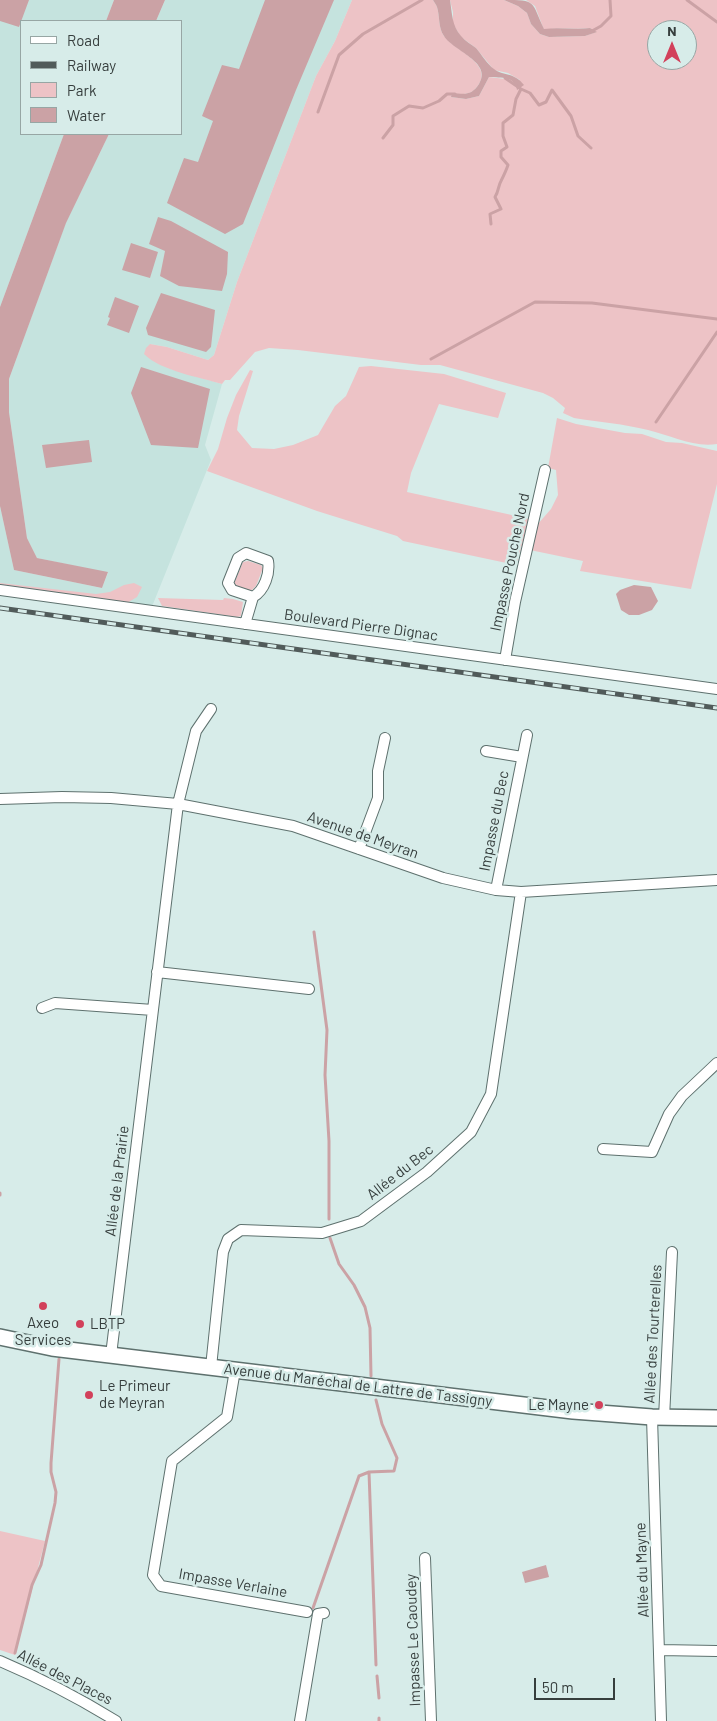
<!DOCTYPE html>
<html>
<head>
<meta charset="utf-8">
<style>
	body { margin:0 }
	#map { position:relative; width:717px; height:1721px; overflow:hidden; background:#d7ece9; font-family:Barlow,sans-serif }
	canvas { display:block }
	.legend { position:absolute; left:20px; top:20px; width:162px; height:115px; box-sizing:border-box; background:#d7ece9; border:1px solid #97a6a4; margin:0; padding:6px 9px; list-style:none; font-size:15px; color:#363e3d }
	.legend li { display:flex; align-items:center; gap:10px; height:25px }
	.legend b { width:25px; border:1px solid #97a6a4 }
	.north { position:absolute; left:647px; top:20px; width:50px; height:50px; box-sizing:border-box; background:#d7ece9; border:1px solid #97a6a4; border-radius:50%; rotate:0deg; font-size:14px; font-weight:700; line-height:20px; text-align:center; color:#363e3d }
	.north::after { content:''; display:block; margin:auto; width:18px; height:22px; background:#d2415b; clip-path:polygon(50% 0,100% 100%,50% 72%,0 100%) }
	.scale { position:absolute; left:534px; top:1678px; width:81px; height:22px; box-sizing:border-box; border:2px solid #363e3d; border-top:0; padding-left:6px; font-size:15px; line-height:18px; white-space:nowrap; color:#363e3d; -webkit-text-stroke:4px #d7ece9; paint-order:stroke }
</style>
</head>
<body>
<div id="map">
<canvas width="717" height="1721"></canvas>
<ul class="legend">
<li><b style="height:6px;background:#fff"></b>Road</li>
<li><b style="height:6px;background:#515b5a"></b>Railway</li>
<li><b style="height:14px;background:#edc3c6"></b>Park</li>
<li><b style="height:14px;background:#cba2a5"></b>Water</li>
</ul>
<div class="north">N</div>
<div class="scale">50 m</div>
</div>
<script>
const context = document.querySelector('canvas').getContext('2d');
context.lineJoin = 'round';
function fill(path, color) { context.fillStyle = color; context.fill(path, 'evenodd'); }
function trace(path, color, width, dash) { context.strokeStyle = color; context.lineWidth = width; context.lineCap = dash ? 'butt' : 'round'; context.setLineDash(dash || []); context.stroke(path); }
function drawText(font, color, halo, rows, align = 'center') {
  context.font = font + ' Barlow,sans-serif'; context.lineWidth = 5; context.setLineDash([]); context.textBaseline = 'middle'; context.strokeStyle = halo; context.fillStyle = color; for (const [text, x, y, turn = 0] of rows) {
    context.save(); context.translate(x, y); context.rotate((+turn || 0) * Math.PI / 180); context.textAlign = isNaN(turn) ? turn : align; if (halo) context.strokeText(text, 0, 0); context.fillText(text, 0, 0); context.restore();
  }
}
const built = new Path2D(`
	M 0,0 L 114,0 L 106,21 L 21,21 L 21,134 L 64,134 L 0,307 Z
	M 165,0 L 352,0 L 335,41 L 316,76 L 237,282 L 214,355 L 208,360 L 167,347 L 150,344 L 171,369 L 222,384 L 205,445 L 211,460 L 151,609 L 0,590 L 0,506 L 14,570 L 102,588 L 108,573 L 37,558 L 27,538 L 9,412 L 9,379 L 66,222 L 109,134 L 181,134 L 181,21 L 156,21 Z`);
const green = new Path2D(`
	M 352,0 L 433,0 C 434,2 436,4 437,7 C 440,16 438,28 444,36 C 454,50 492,63 479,84 C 471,96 465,94 452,94 L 451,97 L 466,99 L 479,96 L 489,77 L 513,80 L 516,83 L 520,80 L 508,73 L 494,70 L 476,48 L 461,37 L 453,24 L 453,12 L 450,0 L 504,0 L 518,6 L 527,13 L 531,24 L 540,34 L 549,37 L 585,36 L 596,32 L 590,28 C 575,30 560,27 544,30 L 535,6 L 526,0 L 717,0 L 717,444 C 694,448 670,435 648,430 C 624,424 599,422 574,418 L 563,413 L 565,408 L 553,398 L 543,393 L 440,365 L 421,365 L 298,350 L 269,348 L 255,352 L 230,380 L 225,380 L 222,384 C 199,377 161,371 144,354 L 146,348 L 150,344 L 167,347 L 208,360 L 214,355 L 237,282 L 316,76 L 335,41 ZM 657,30 L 687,30 L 687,60 L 657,60 Z
	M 371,366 L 444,374 L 506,393 L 498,418 L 439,404 L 411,473 L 407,492 L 530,519 L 516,565 L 403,541 L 397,536 L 317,511 L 207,471 L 218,449 L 227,418 L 236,395 L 250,370 L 253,371 L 239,416 L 237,430 L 252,448 L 274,449 L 293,445 L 318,435 L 335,406 L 346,396 L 359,367 Z
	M 557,418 L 576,424 L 625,433 L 642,434 L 666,442 L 682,443 L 717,451 L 717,484 L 691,589 L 580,571 L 583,561 L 530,550 L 537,525 L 551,509 L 558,495 L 556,470 L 548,468 Z
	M 248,561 L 261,565 L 263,568 L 256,586 L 252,590 L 245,591 L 233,586 L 243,562 Z
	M 0,583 L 96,594 L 110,592 L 124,585 L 134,583 L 142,587 L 137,597 L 127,603 L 0,585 Z
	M 158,598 L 223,600 L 224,598 L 233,599 L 243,602 L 241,616 L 237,617 L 162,606 Z
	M 0,1531 L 45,1541 L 15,1655 L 0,1650 Z`);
const water = new Path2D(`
	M 0,0 L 29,0 L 19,27 L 0,21 Z
	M 114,0 L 165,0 L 156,21 L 106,21 Z
	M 265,0 L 334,0 L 296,90 L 243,224 L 225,234 L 167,203 L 184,158 L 198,162 L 213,121 L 202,116 L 222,65 L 239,69 Z
	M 433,0 L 450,0 C 452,13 452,26 461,36 C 465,41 471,44 476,48 C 482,55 487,64 494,69 C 503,76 514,72 524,85 L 517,90 C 515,76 502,78 489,77 L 479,96 L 466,99 L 451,97 L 452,93 C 465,94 471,96 479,84 C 493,62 453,51 444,36 C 438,28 440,16 437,7 C 436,4 434,2 433,0 Z
	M 504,0 C 537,0 531,1 544,29 C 560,27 575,30 590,28 L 597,32 L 585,36 L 549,37 L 540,34 L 531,24 L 527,13 L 518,6 Z
	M 64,134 L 109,134 L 66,223 L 9,379 L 9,412 L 27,538 L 37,558 L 108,572 L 102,588 L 14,570 L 0,506 L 0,307 Z
	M 158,217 L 171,221 L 228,252 L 227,274 L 222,291 L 179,286 L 160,276 L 165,251 L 149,244 Z
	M 131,243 L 158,252 L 150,278 L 122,270 Z
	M 161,293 L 215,310 L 211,347 L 206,352 L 148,335 L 146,328 Z
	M 115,297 L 139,306 L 129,333 L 107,325 L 110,318 L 108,317 Z
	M 141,367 L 210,389 L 198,448 L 151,445 L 131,393 Z
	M 89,440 L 92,462 L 46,468 L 42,445 Z
	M 634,585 L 651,587 L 658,601 L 652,610 L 639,615 L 629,615 L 621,610 L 616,594 L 620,590 Z
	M 546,1565 L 549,1577 L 525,1583 L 522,1572 Z`);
const stream = new Path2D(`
	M 687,0 L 717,22
	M 592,31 L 601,26 L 611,16 L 610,0
	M 521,89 L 530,93 L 539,105 L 546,102 L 552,90 L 571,116 L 578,136 L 591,148
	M 318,112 L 339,55 L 363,34 L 422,0
	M 383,138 L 393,125 L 393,116 L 409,106 L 423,108 L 439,101 L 447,94 L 455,94
	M 491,224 L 490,214 L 501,209 L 495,197 C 499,191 498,186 501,181 C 504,175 506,171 508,165 L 501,157 L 501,151 L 507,147 L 503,136 L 503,123 L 513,115 L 516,99 L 521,89 L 505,78
	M 431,359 L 535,302 L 592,303 L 717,319
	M 656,422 L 717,332
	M 314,932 L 327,1030 L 325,1075 L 329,1141 L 329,1219
	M 0,1193 L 0,1195
	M 330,1238 L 339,1264 L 354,1285 L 365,1307 L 370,1328 L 371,1376
	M 369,1472 L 376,1665
	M 313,1608 L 359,1476 L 369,1472 L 394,1471 L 397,1458 L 382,1424 L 376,1400
	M 15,1653 L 32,1585 L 41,1565 L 55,1503 L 56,1492 L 51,1472 L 51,1463 L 59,1359
	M 377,1676 L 379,1698
	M 379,1718 L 379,1721`);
const street = new Path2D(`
	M 0,590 L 717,689
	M 245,624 L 253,597 C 265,590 270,573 268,561 L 246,553 L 238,558 L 228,583 L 232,590 L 253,597
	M 505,660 L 515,602 L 545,470
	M 486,751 L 522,757
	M 0,799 L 62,797 L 111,798 L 178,804 L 293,826 L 443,878 L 496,890 L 521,892 L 717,880
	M 359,849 L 378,798 L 378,771 L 385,738
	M 496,890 L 527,735
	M 157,972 L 309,989
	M 42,1008 L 55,1003 L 153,1010
	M 603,1149 L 652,1152 L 669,1114 L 682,1096 L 717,1063
	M 111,1355 L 178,804 L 196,731 L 211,709
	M 211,1367 L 223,1252 L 228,1239 L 241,1230 L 322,1233 L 361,1221 L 427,1172 L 471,1132 L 491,1094 L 521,892
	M 235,1370 L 227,1417 L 172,1461 L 153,1575 L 161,1586 L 307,1612
	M 652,1417 L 661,1721
	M 664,1418 L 672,1252
	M 425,1558 L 431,1721
	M 659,1650 L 717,1651
	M 0,1661 C 40,1678 79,1698 116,1721
	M 300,1721 L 318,1614 L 324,1613`);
const secondary = new Path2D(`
	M 0,1337 L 52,1348 L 573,1411 L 652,1417 L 717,1418`);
const rail = new Path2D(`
	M 0,608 L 717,708`);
const markers = [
	[43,1306,5,"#d2415b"],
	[80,1324,5,"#d2415b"],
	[89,1395,5,"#d2415b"],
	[599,1405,5,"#d2415b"]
];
const streetNames = [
	["Impasse Pouche Nord",510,562,-78],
	["Boulevard Pierre Dignac",361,625,8],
	["Impasse du Bec",494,821,-79],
	["Avenue de Meyran",363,835,19],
	["Allée du Bec",400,1172,-38],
	["Allée de la Prairie",117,1181,-83],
	["Allée des Tourterelles",653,1334,-87],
	["Avenue du Maréchal de Lattre de Tassigny",358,1385,7],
	["Allée du Mayne",642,1570,-92],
	["Impasse Verlaine",233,1583,10],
	["Impasse Le Caoudey",413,1640,-92],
	["Allée des Places",65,1677,27]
];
const poiNames = [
	["Axeo",43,1323,"center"],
	["Services",43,1340,"center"],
	["LBTP",90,1324],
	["Le Primeur",99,1386],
	["de Meyran",99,1403],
	["Le Mayne",589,1405,"right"]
];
fill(built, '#c5e3de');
fill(green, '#edc3c6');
fill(water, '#cba2a5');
trace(stream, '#cba2a5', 3);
trace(street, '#5e716e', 12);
trace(secondary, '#5e716e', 18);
trace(street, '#fff', 10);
trace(secondary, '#fff', 15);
trace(rail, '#515b5a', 5);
trace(rail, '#d7ece9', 3, [9]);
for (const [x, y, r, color] of markers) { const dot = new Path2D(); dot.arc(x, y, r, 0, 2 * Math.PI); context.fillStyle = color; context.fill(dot); trace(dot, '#d7ece9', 2); }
drawText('15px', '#363e3d', '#d7ece9', streetNames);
drawText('15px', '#363e3d', '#d7ece9', poiNames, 'left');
</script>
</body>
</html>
